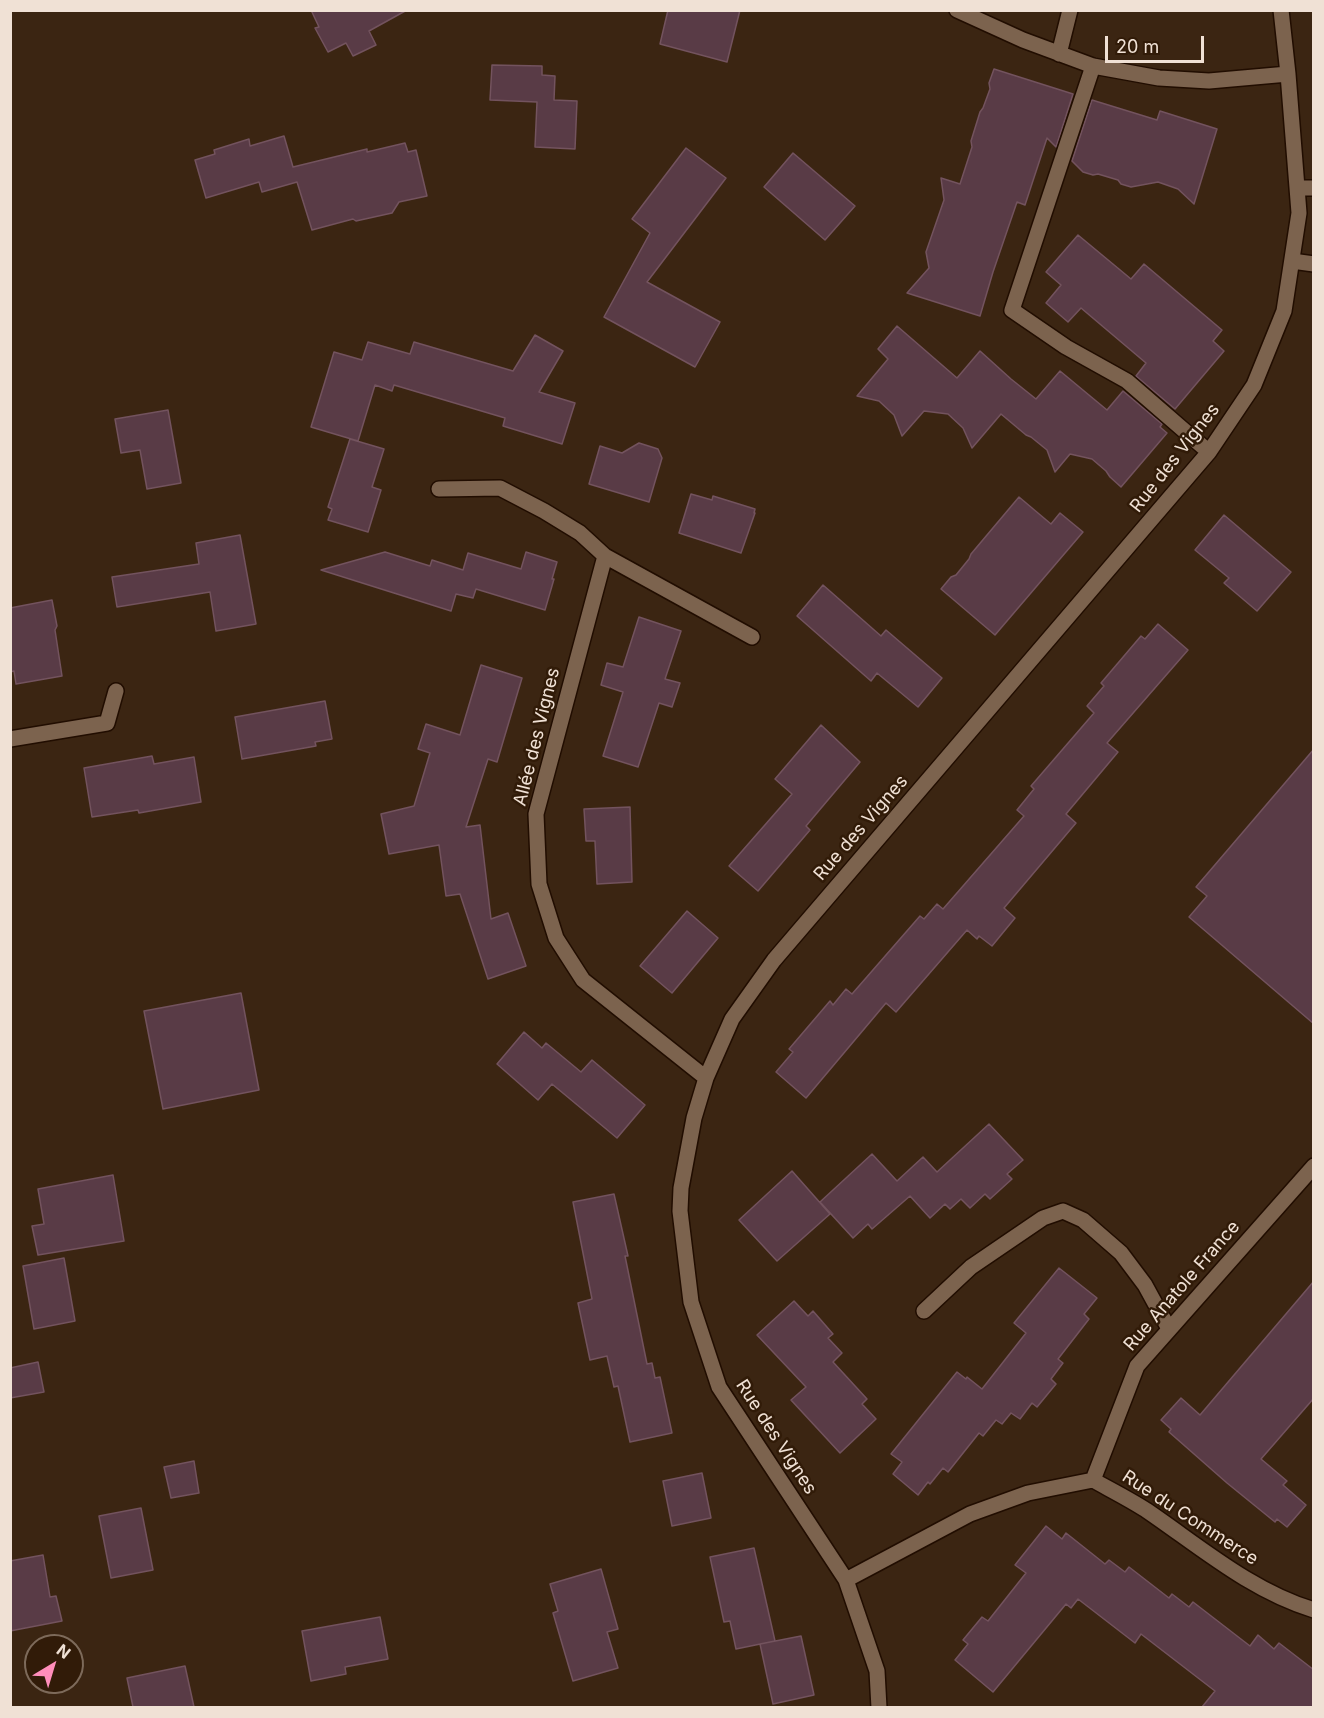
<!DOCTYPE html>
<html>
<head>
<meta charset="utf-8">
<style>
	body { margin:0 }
	#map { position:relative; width:1324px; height:1718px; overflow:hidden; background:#3b2512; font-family:Inter,sans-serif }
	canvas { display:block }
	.frame { position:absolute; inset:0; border:12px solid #f0e1d5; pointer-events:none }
	.north { position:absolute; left:24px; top:1634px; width:60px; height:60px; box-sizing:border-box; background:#311b08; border:2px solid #7d6a5a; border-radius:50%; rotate:38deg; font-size:16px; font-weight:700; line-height:24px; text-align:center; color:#f0e1d5 }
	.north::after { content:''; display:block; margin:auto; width:21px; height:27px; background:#ff8ebb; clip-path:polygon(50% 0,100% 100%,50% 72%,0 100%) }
	.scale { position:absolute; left:1105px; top:36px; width:99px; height:27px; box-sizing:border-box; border:3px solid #f0e1d5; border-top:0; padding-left:8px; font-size:18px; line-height:21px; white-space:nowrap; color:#f0e1d5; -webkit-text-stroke:4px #311b08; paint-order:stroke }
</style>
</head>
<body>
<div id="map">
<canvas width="1324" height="1718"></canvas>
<div class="frame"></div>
<div class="north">N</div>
<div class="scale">20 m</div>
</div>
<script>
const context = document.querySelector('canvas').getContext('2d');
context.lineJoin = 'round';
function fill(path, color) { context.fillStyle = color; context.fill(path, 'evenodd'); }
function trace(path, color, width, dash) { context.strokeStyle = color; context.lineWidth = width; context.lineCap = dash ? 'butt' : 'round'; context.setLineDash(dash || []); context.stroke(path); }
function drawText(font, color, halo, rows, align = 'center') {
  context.font = font + ' Inter,sans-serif'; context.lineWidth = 5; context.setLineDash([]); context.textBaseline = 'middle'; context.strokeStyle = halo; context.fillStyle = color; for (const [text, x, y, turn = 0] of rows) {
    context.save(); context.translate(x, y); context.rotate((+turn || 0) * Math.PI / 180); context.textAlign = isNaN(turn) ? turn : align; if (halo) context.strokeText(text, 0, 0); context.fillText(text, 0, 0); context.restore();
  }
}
const building = new Path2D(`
	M 311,10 L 407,10 L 369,31 L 376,45 L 353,56 L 346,43 L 328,52 L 315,28 L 319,27 Z
	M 668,10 L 740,10 L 727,62 L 660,44 Z
	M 492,65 L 542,66 L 542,75 L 555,76 L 554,100 L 577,101 L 575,149 L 535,147 L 537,102 L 490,100 Z
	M 994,69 L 1073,94 L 1056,147 L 1047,138 L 1025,205 L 1017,202 L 993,272 L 980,316 L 907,293 L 929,268 L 926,252 L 944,200 L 941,178 L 960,184 L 972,147 L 971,141 L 980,112 L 983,108 L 990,89 L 989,83 Z
	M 1092,100 L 1157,120 L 1160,111 L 1217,129 L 1194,204 L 1178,189 L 1158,182 L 1131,187 L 1121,184 L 1118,180 L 1098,174 L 1093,175 L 1083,172 L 1072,161 Z
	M 284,136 L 293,167 L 367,149 L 367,152 L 405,143 L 408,152 L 416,150 L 427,196 L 399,202 L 392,213 L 356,221 L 353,219 L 312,230 L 297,182 L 262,192 L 259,182 L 206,198 L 195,160 L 215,154 L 214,150 L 249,139 L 250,146 Z
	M 686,148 L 726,178 L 647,282 L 720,322 L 695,367 L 604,317 L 650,233 L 632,219 Z
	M 793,153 L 855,206 L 825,240 L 764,187 Z
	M 1078,235 L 1131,279 L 1144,264 L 1222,330 L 1213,341 L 1224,351 L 1175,409 L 1136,376 L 1146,363 L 1081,308 L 1068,322 L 1046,303 L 1061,285 L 1046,272 Z
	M 897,326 L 957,378 L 980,351 L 1011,379 L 1036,399 L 1060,371 L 1107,410 L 1123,391 L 1162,424 L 1160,427 L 1167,433 L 1121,487 L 1110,477 L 1106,471 L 1092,459 L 1070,454 L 1055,472 L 1047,450 L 1031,437 L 1026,435 L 1001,414 L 972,448 L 963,428 L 948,414 L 924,411 L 902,436 L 894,415 L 879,401 L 857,396 L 888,359 L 878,349 Z
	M 535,335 L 563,351 L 539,392 L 575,403 L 562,444 L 503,426 L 505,418 L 394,385 L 392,391 L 375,385 L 358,441 L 311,427 L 334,352 L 362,360 L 368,342 L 410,354 L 414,342 L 513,371 Z
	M 168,410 L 181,483 L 147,489 L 140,450 L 121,453 L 115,419 Z
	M 350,439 L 384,449 L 372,487 L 381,490 L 368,532 L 328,520 L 332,509 L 328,507 Z
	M 639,443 L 658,449 L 662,458 L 649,502 L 589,484 L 600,446 L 622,453 Z
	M 691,494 L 712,500 L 713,496 L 755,509 L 754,513 L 755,513 L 741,553 L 679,533 Z
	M 1019,497 L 1051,524 L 1060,513 L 1083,532 L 995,635 L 941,589 L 951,577 L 956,575 L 969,559 L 971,554 Z
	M 1224,515 L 1291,572 L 1257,611 L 1224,583 L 1229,578 L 1195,550 Z
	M 240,535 L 256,624 L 216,631 L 210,592 L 117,607 L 112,577 L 199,564 L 196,543 Z
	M 385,552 L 430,566 L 432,560 L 463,570 L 468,553 L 521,569 L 526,552 L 557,562 L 552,579 L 554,579 L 545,610 L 476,589 L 473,598 L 456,594 L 451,611 L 321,570 Z
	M 823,585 L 881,636 L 886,630 L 942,678 L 918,707 L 877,673 L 871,681 L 797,616 Z
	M 52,600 L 57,626 L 55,630 L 62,676 L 16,684 L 14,671 L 10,672 L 10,608 Z
	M 639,617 L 681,631 L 665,679 L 680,683 L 672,707 L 659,703 L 638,767 L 603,756 L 623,692 L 601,685 L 607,663 L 623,667 Z
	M 1158,624 L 1188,650 L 1107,743 L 1118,752 L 1066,814 L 1076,823 L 1004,908 L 1015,918 L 992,946 L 979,936 L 977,939 L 967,930 L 896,1012 L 886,1003 L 806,1098 L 776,1072 L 793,1052 L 789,1049 L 830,1001 L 833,1005 L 846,989 L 852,994 L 920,916 L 924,919 L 937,904 L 943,909 L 1024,816 L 1017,810 L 1034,789 L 1031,786 L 1094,713 L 1087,706 L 1104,686 L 1101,683 L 1141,636 L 1145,639 Z
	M 481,665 L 522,678 L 497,762 L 488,759 L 466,827 L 480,825 L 491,919 L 508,913 L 526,966 L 488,979 L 460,894 L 446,896 L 439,845 L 389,854 L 381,814 L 414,806 L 430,753 L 418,749 L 426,724 L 460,735 Z
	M 325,701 L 332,739 L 315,742 L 316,746 L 242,759 L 235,717 Z
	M 821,725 L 860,762 L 806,826 L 810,830 L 758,891 L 729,866 L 792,794 L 775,779 Z
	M 1314,749 L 1314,1024 L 1189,917 L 1207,896 L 1196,887 Z
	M 152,756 L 154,764 L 194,757 L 201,802 L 139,813 L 138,810 L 92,817 L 84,768 Z
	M 630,807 L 632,882 L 597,884 L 595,841 L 586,841 L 584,809 Z
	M 687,911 L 718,938 L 672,993 L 640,966 Z
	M 241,993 L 259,1090 L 163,1109 L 144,1011 Z
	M 524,1032 L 542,1048 L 546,1043 L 581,1072 L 592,1060 L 645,1105 L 617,1138 L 552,1084 L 538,1100 L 497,1064 Z
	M 989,1124 L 1023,1160 L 1007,1174 L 1012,1179 L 990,1199 L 985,1194 L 970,1208 L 961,1199 L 950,1209 L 945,1204 L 930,1218 L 910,1196 L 872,1229 L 868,1224 L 853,1238 L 820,1202 L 872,1154 L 897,1181 L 923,1157 L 937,1172 Z
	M 792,1171 L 830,1214 L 777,1261 L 739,1220 Z
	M 113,1175 L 124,1241 L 38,1255 L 32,1226 L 44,1224 L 38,1189 Z
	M 614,1194 L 628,1256 L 625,1256 L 647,1364 L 652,1363 L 655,1378 L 660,1377 L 672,1433 L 630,1442 L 618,1386 L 614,1387 L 607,1356 L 590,1360 L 578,1303 L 592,1299 L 573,1202 Z
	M 64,1258 L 75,1321 L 34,1329 L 23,1266 Z
	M 1059,1268 L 1097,1298 L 1084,1314 L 1089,1319 L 1058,1359 L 1063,1363 L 1051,1379 L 1056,1384 L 1037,1407 L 1032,1403 L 1020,1419 L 1011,1413 L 1002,1424 L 996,1420 L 983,1436 L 979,1433 L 948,1472 L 943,1468 L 930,1484 L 928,1482 L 918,1495 L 893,1474 L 902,1462 L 891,1454 L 957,1372 L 966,1379 L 967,1377 L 982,1389 L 1026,1333 L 1014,1323 Z
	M 1314,1281 L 1314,1398 L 1261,1459 L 1287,1481 L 1283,1485 L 1306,1505 L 1287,1527 L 1277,1519 L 1275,1522 L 1227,1483 L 1169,1432 L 1171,1429 L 1161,1420 L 1181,1398 L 1200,1415 Z
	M 794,1301 L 808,1316 L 813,1311 L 833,1334 L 828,1338 L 842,1353 L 833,1362 L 867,1399 L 862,1404 L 876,1419 L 840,1453 L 791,1400 L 806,1387 L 757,1335 Z
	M 38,1362 L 44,1392 L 10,1398 L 10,1368 Z
	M 194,1461 L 199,1493 L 171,1498 L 164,1467 Z
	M 702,1473 L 711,1518 L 672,1526 L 663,1481 Z
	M 141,1508 L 153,1570 L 111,1578 L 99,1516 Z
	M 1046,1526 L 1062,1539 L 1066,1533 L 1105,1564 L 1109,1560 L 1125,1572 L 1129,1567 L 1169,1598 L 1172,1594 L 1189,1607 L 1193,1602 L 1250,1646 L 1258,1635 L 1274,1649 L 1279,1643 L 1314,1670 L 1314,1707 L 1202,1707 L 1215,1691 L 1141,1634 L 1135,1643 L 1078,1599 L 1071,1608 L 1066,1604 L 993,1692 L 955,1660 L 968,1644 L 963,1640 L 982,1617 L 988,1621 L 1026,1573 L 1015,1565 Z
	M 754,1548 L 775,1641 L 736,1649 L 730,1621 L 724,1622 L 710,1557 Z
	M 43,1555 L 50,1597 L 56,1596 L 62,1621 L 10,1631 L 10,1561 Z
	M 601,1569 L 618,1629 L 607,1632 L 618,1668 L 573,1681 L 553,1613 L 558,1611 L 550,1584 Z
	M 380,1617 L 388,1659 L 345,1667 L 346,1674 L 311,1681 L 302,1631 Z
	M 801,1636 L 814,1695 L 773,1704 L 760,1644 Z
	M 185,1666 L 194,1707 L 133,1707 L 127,1678 Z`);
const minor = new Path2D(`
	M 957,10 L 1023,40 L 1093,66 L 1159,78 L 1209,81 L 1288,74
	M 1059,54 L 1070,10
	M 1093,66 L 1012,310 L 1066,347 L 1127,381 L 1209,452
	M 1297,188 L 1314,188
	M 1292,261 L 1314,264
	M 439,489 L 500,488 L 544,511 L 580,533 L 605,556 L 536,814 L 539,884 L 556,938 L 583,980 L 706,1078
	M 605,556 L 752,637
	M 10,739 L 107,723 L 116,691
	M 924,1311 L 971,1267 L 1043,1218 L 1063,1211 L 1083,1220 L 1121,1253 L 1145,1285 L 1169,1329
	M 1093,1480 L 1137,1366 L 1314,1166
	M 846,1580 L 970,1514 L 1028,1493 L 1093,1480 C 1111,1490 1129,1499 1146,1510 C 1199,1546 1251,1591 1314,1610
	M 879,1708 L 877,1671 L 846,1580 L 719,1387 L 691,1302 L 680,1211 L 681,1188 L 694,1118 L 706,1078 L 732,1019 L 774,960 L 1191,473 L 1209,452 L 1254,385 L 1284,311 L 1299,213 L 1288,74 L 1281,10`);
const streetNames = [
	["Rue des Vignes",1175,458,-52],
	["Allée des Vignes",537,737,-76],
	["Rue des Vignes",861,828,-49],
	["Rue Anatole France",1182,1286,-49],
	["Rue des Vignes",776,1437,57],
	["Rue du Commerce",1190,1518,33]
];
fill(building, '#593b46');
trace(building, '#73535e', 1.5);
trace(minor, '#210d00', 18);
trace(minor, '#7c634e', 15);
drawText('18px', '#f0e1d5', '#311b08', streetNames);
</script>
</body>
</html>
